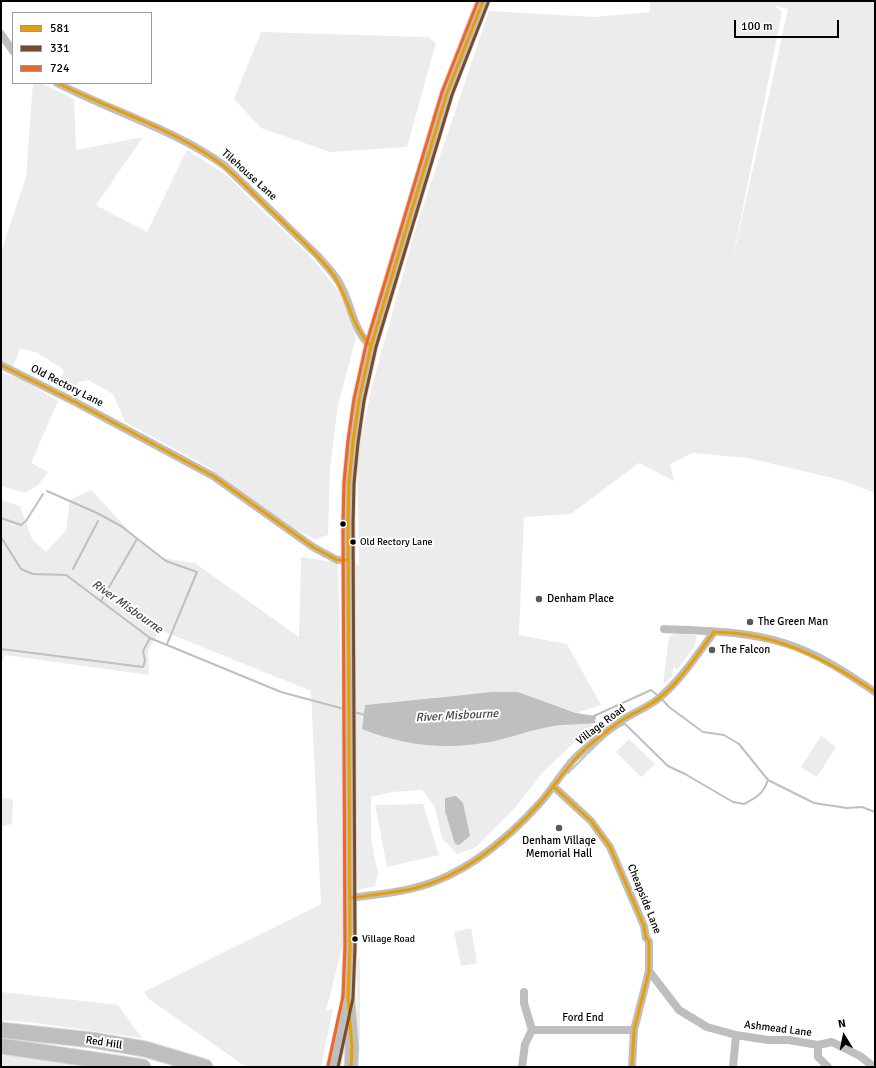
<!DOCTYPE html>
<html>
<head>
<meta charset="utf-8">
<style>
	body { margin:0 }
	#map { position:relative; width:876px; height:1068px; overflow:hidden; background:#fff; font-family:Signika,sans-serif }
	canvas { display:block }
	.frame { position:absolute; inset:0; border:2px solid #000; pointer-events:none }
	.legend { position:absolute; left:12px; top:12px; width:140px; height:72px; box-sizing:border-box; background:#fff; border:1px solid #999; margin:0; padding:5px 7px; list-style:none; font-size:12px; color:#000 }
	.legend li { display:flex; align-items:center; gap:8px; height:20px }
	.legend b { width:20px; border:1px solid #999 }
	.north { position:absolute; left:824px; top:1016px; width:40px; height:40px; -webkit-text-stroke:3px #fff; paint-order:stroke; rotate:350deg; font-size:11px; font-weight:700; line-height:16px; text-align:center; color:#000 }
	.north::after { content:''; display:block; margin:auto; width:14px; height:18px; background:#000; clip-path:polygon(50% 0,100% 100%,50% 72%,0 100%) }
	.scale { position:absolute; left:734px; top:20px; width:105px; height:18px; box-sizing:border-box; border:2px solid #000; border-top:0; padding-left:5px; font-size:12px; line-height:14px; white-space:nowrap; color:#000; -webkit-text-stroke:3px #fff; paint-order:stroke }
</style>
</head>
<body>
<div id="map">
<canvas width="876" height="1068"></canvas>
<div class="frame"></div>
<ul class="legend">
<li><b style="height:5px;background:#eb9e00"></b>581</li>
<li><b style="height:5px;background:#7a4b2a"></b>331</li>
<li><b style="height:5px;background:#f26522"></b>724</li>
</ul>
<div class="north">N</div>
<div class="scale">100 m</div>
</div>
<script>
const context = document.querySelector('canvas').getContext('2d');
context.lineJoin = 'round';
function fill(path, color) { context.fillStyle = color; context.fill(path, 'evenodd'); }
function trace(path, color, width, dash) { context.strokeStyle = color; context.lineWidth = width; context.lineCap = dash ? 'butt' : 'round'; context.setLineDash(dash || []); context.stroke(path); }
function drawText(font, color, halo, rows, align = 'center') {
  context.font = font + ' Signika,sans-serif'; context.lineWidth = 4; context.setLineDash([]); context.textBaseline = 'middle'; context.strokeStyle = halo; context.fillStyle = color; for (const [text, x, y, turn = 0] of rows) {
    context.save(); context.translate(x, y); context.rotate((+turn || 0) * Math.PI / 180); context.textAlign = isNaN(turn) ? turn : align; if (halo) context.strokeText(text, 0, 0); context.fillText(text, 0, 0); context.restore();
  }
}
const green = new Path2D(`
	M 650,1 L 875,1 L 875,493 L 845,481 L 748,458 L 692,453 L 670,464 L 674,481 L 639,463 L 571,514 L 524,517 L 519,635 L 567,644 L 601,705 L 577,713 L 518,692 L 458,695 L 365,705 L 362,729 C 401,745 443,750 484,743 C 504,740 524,732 544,728 C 560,725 578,725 595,723 L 542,773 L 514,809 L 476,847 L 457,854 L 442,838 L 435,807 L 422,790 L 392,792 L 371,797 L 371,840 L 378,873 L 375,886 L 357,890 L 353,905 L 348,564 L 359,565 L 357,457 L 372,386 L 416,227 L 489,11 L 595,17 L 650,12 ZM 775,6 L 788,9 L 731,268 L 782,12 Z
	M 261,32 L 428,37 L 436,43 L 407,147 L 330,152 L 261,128 L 234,99 Z
	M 33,83 L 41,83 L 74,99 L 76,150 L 143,137 L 96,205 L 147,232 L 187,150 L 229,177 L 246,195 L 312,258 L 343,297 L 356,338 L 338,405 L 330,468 L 328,535 L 315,539 L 291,528 L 208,467 L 125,422 L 113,394 L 88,380 L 80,382 L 68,393 L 58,387 L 64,370 L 36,352 L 20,349 L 13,367 L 1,361 L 1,252 L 26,177 Z
	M 1,372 L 23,380 L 58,401 L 31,463 L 48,472 L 38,485 L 25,493 L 1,486 Z
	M 91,490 L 137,539 L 162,558 L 195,563 L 299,637 L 301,557 L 338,563 L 347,928 L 326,1011 L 333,1008 L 321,1067 L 246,1067 L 149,999 L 144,992 L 321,904 L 311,691 L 160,630 L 148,650 L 149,675 L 5,655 L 1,665 L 1,500 L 20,506 L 32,539 L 46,552 L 66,530 L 70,500 Z
	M 675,633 L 696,635 L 697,637 L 694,647 L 677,670 L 674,667 L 672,676 L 663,685 L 669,637 Z
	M 821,736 L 836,747 L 817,777 L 801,767 Z
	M 629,739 L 655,764 L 641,777 L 616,752 Z
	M 1,797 L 13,800 L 12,824 L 1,827 Z
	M 423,804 L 439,855 L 387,867 L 375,805 Z
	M 471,928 L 477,963 L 461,966 L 454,932 Z
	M 360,958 L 360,1040 L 357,1044 L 357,960 Z
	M 1,992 L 118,1005 L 142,1038 L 29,1022 L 1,1020 Z
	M 1,1054 L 23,1055 L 103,1067 L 1,1067 Z`);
const water = new Path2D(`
	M 492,692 L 518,692 L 576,713 L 596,716 L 595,723 C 578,725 560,724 544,728 C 524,732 504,740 484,743 C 443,750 401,745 362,729 L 365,705 Z
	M 456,796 L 463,803 L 470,836 L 459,845 L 455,844 L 445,811 L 445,798 Z`);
const stream = new Path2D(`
	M 47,491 L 97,513 L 121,526 L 166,561 L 197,572 L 167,644
	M 1,518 L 21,525 L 26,521 L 43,494
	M 1,537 L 21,569 L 33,574 L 66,575 L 150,638 L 281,692 L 344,709
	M 73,569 L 98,521
	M 101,601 L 137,539
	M 1,649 L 143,667 L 145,661 L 143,651 L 150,638
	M 661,698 L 669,707 L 703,732 L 724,735 L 739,744 L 768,780 L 814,803 L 847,808 L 862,807 L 875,812
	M 354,712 L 365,715
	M 594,716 L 651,690 L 657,695
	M 568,773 C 580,762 610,728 625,724 L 668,766 L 685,774 L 733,802 L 744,804 C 757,797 763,794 768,780`);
const street = new Path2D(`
	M 1,34 L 13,51
	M 57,83 C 113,112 174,129 225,166 L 318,256 C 326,266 336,275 341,286 C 352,306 353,331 371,346
	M 1,365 L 77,403 L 213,476 L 313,547 L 337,560 L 348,560
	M 664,629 C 705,631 745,631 784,643 C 817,653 847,673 875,692
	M 553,786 L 591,821 L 610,847 L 644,926 L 646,938 L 649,941 L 649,971 L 634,1030 L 632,1067
	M 350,898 C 378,894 409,892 436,881 C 477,865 510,836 539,804 C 553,789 562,771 576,757 C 591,743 607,730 624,719 C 635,712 648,707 658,699 C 680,681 697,655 714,632
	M 649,971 L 679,1010 L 707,1027 L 736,1035 L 768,1040 L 789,1040 L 818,1045 L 832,1042 L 860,1056 L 874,1067
	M 524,992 L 524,1003 L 532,1030
	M 818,1045 L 818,1057 L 828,1067
	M 522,1067 L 525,1044 L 532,1030 L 634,1030
	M 733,1067 L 736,1035`);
const primary = new Path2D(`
	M 333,1067 L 345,1013
	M 351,1067 L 352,1047 L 348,997 L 350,947 L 348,524 L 349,483 L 353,442 L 359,400 L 371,346 L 447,93 L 483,1`);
const highway = new Path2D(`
	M 1,1030 L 92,1040 L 145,1049 L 205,1067
	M 1,1046 L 143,1067`);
const bus1 = new Path2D(`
	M 57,83 C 106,107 159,124 205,153 C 229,167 247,188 267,207 C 288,227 309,246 327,267 C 348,290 349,324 371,346
	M 1,365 L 77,403 L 213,476 L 313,547 L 337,560 L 348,560
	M 714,632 C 777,633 824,658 875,692
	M 553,786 L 591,821 L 610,847 L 644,926 L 646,938 L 649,941 L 649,971 L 634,1030 L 632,1067
	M 350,898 C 372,895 394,893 416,888 C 465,875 506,841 539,804 C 555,786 567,765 586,748 C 598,738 610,728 624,719 C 635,712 648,707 658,699 C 681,681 697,655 714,632
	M 351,1067 L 352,1047 L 348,997 L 350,947 L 348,524 L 349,483 L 353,442 L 359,400 L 371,346 L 447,93 L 483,1`);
const bus2 = new Path2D(`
	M 338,1067 L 353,998 L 355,947 L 353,524 L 354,483 L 358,443 L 364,401 L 376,347 L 452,95 L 488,3`);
const bus3 = new Path2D(`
	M 328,1066 L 343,996 L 345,947 L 343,524 L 344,483 L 348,441 L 354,399 L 366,345 L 442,92 L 478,1`);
const markers = [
	[343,524,3.5,"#000"],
	[353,542,3.5,"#000"],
	[539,599,4,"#595959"],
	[750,622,4,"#595959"],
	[712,650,4,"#595959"],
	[559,828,4,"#595959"],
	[355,939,3.5,"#000"]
];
const busNames = [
	["Old Rectory Lane",360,542],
	["Village Road",362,939]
];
const streetNames = [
	["Tilehouse Lane",249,175,42],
	["Old Rectory Lane",67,386,27],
	["Village Road",601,725,-37],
	["Cheapside Lane",644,899,68],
	["Ford End",583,1018],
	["Ashmead Lane",778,1029,7],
	["Red Hill",104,1043,9]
];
const poiNames = [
	["Denham Place",547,599],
	["The Green Man",758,622],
	["The Falcon",720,650],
	["Denham Village",559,841,"center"],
	["Memorial Hall",559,854,"center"]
];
const waterNames = [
	["River Misbourne",127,607,35],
	["River Misbourne",457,716,-3]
];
fill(green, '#ececec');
fill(water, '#bfbfbf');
trace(stream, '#bfbfbf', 2);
trace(primary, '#dbdbdb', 15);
trace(highway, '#dbdbdb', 17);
trace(street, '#bebebe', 8);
trace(primary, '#bebebe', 13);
trace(highway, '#bebebe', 15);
trace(bus1, '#eb9e00', 3);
trace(bus2, '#7a4b2a', 3);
trace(bus3, '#f26522', 3);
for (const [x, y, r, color] of markers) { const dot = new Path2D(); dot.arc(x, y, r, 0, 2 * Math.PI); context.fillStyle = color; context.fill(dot); trace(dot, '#fff', 1.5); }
drawText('10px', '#000', '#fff', busNames, 'left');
drawText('11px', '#000', '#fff', streetNames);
drawText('11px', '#000', '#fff', poiNames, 'left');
drawText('italic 12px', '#444', '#fff', waterNames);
</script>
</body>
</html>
